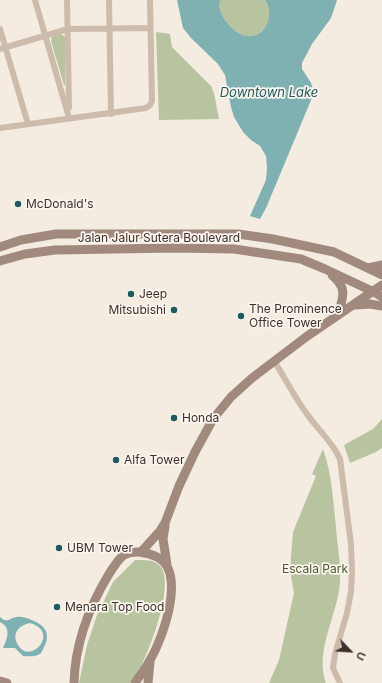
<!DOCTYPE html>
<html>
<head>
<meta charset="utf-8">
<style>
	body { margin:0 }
	#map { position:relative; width:382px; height:683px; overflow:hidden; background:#f4ebe1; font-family:Inter,sans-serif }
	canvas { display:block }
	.north { position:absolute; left:330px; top:631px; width:40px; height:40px; -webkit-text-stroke:3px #fbf5ee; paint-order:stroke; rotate:115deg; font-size:11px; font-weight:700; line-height:16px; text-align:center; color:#3b302b }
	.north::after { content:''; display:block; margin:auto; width:14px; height:18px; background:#3b302b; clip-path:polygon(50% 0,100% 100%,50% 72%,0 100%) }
</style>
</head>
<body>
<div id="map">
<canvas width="382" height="683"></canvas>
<div class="north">U</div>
</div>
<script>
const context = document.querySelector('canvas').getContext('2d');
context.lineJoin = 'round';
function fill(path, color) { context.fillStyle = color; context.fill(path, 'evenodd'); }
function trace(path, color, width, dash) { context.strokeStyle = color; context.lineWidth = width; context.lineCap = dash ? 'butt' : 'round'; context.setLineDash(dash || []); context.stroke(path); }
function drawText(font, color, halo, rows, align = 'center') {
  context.font = font + ' Inter,sans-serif'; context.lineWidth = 3.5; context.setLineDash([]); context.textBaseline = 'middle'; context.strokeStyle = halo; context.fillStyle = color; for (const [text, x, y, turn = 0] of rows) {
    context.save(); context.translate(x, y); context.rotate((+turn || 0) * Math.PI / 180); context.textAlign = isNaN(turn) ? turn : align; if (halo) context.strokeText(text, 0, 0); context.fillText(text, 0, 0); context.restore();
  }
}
const green = new Path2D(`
	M 220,0 L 265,0 C 274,12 268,35 251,36 C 238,38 223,21 220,9 C 219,6 220,3 220,0 Z
	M 156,32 L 170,34 L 172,47 L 211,86 L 214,93 L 219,119 L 159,120 Z
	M 61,34 L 65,37 L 65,85 L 64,85 L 51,41 L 52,37 Z
	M 382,419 L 382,448 L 376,452 L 350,463 L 344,445 L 373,429 Z
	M 323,449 C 332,474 333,500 336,527 C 337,545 341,563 340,582 C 338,614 314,652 326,683 L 269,683 L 279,660 L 294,593 L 290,570 L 293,532 L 316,476 L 312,474 Z
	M 135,560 C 143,560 153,559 159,565 C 176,580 152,643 143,662 C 140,669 135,676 130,683 L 79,683 L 87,645 L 97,615 L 113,582 Z`);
const water = new Path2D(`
	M 177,0 L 220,0 C 220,3 219,6 220,9 C 223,21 238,38 251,36 C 268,35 274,12 265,0 L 337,0 L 331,18 L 312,44 L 302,63 L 302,69 L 311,83 L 314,93 L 266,208 L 260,219 L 250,216 L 266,180 L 267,167 L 266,156 L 260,146 L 251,140 L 243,132 L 234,117 L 231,107 L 225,75 L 218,64 L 191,38 L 183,28 Z
	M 0,617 C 7,624 9,618 17,617 C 24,616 35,621 41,625 C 49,631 48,640 44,647 C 42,651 42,653 38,655 C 34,657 28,656 23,656 L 15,648 L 3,648 C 7,639 12,628 0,622 ZM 30,623 C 62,632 28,668 17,643 C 12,632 20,625 30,623 Z`);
const street = new Path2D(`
	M 35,0 L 69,118
	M 67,0 L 69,108
	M 109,0 L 111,114
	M 0,29 L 28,124
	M 0,49 L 68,29 L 150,28
	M 0,128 L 146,108 L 150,105 L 152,101 L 150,0
	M 274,361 C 285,378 295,398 307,414 C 318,430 332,441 340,459 L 351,544 L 352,570 L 351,592 L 347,613 L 335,654 L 333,668 L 340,683`);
const secondary = new Path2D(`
	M 0,247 L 21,240 L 56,234 L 238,234 L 273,239 L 334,252 L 382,275
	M 0,261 L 25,254 L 55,250 L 174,248 L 234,249 L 301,259 L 325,269 L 374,292 L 382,297
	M 368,268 L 382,265
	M 332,275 C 348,289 343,296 338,315
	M 356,305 L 370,304 L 382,306
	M 165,526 L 163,539 L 167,565
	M 141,552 L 160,531 L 165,523 L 179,486 L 195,452 L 213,419 L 231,397 L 252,378 L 306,337 L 382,285
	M 0,681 L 7,683
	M 74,683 C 75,644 89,607 109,574 C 113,568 118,559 124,555 C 134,550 147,552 157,557 C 187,572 163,638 150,660 C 146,668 140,675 135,683
	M 148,683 L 150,662`);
const markers = [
	[18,204,4,"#1f5a5e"],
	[131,294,4,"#1f5a5e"],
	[174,310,4,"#1f5a5e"],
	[241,316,4,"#1f5a5e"],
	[174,418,4,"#1f5a5e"],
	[116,460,4,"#1f5a5e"],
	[59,548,4,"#1f5a5e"],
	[57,607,4,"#1f5a5e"]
];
const poiNames = [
	["McDonald's",26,204],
	["Jeep",139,294],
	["The Prominence",249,309],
	["Office Tower",249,323],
	["Mitsubishi",166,310,"right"],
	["Honda",182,418],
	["Alfa Tower",124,460],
	["UBM Tower",67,548],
	["Menara Top Food",65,607]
];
const streetNames = [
	["Jalan Jalur Sutera Boulevard",159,238]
];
const parkNames = [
	["Escala Park",315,569]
];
const waterNames = [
	["Downtown Lake",269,93]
];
fill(green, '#b8c4a0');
fill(water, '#7fb0b2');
trace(street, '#cdbbac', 6);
trace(secondary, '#a18a7d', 9);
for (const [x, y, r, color] of markers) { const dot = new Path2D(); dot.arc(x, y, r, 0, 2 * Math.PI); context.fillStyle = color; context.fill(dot); trace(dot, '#fbf5ee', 1.5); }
drawText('12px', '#3b302b', '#fbf5ee', poiNames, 'left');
drawText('12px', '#3b302b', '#fbf5ee', streetNames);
drawText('12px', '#4a5a2e', '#fbf5ee', parkNames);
drawText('italic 13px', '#1f5a5e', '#fbf5ee', waterNames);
</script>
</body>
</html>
